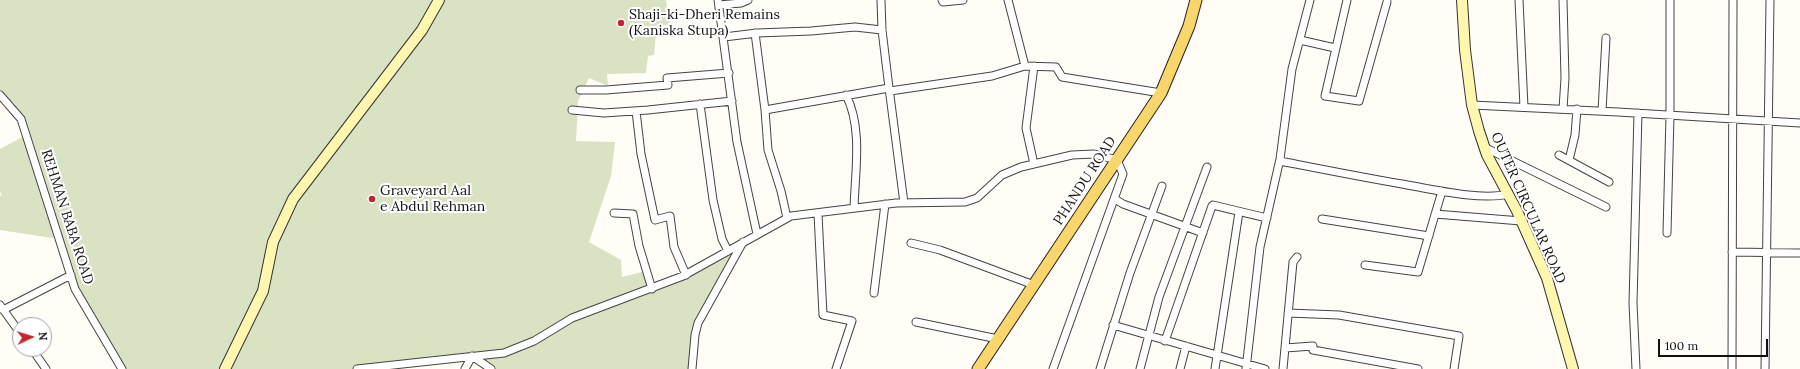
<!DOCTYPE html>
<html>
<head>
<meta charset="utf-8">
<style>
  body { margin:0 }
  #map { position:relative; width:1800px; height:369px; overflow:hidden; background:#fffdf5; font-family:Lora,serif }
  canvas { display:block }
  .north { position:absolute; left:12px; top:317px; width:40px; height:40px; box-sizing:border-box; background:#fff; border:1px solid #a0a0a0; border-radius:50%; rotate:86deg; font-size:11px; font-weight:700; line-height:16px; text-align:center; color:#111 }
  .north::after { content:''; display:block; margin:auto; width:14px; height:18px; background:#c4262e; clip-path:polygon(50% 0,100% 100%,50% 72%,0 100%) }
  .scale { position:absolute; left:1658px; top:339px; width:110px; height:18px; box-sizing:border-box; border:2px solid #111; border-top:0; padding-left:5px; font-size:12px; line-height:14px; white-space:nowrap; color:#111; -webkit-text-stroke:3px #fff; paint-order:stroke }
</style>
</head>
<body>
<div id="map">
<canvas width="1800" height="369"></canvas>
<div class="north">N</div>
<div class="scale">100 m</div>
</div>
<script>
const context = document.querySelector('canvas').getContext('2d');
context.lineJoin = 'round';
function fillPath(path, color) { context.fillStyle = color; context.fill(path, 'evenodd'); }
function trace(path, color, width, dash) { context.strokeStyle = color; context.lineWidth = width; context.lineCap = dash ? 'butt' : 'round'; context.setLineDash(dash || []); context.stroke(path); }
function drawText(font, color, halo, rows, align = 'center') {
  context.font = font + ' Lora,serif'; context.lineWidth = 4; context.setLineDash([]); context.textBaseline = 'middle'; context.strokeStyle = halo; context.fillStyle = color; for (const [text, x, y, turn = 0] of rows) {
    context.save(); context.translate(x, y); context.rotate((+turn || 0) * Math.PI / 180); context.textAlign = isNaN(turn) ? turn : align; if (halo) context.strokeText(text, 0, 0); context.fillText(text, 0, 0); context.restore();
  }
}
fillPath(new Path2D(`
  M0,0H666L670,26L657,24L654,55L648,56L646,73L607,74L608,86L589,78L578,101L576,141L615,142L611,176L589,242L621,260L622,277L646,271L649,289L744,242L698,323L692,369H491L472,356L357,369H119L75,289L59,239L0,230V196L2,195L0,192V149L26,135L21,119L0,95Z`), '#d9e3c4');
const minor = new Path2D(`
  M718,0L737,142L757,234
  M881,0L882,30L889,88
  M942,0L943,2L963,0
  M1008,0L1025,66
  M1347,0L1325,96L1359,101L1387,2
  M1519,0L1524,107
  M719,5L741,3L748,0
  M755,33L765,110L889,88L904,203
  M724,37L757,33L811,31L855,27L882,30
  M1300,40L1335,48
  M1034,66L1026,128L1034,164
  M580,90H606L668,85L667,78L729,73
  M890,91L992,76L1025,66L1056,67L1062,77L1161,93
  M0,95L21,119L75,289L122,369
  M846,95C863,128 855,172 854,208
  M700,104L713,200L722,239L728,251
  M1472,105L1618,112L1800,123
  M1563,109L1565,78L1563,0
  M572,110L604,113L648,110L732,101
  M765,110L768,150L781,191L787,218
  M636,111L641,154L655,220L670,216L674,247L686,275
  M1602,111L1606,38
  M1484,147L1606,207
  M1559,155L1609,182
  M1569,160L1575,135L1577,109
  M1280,161C1321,169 1361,177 1402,184C1431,189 1481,201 1508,194
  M1115,199L1123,204L1203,233
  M614,213L633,214L639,246L652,289
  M818,214L823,315L852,321L836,369
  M1435,214L1521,221
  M1322,219L1429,236
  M1667,233L1670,115V0
  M911,243L940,250L1034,285
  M1732,252L1800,253
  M1365,265L1418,272L1442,191
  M874,293L885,204
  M0,305L20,333
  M3,310L71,275
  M1288,313L1339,315L1459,336L1454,369
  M916,322L998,339
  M1113,325L1265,369
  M1165,341L1212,206L1213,205L1267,218
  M1285,348L1313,346V350L1418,369
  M32,349L46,369
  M357,369L504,353L534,341L572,318L683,276L791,216L896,203L965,202L977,198L1002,175L1021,167L1072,155L1094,154L1117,160L1123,174L1053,369
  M465,369L472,356L491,369
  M692,369L695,335L698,323L743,242
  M1100,369L1130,273L1162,186
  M1140,369L1159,297L1207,167
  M1180,369L1186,346
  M1215,369L1239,212
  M1246,369L1260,247L1280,159L1292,69L1310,0
  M1283,369L1293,262L1297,257
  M1636,369L1633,303L1638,113
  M1732,369L1733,0
  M1765,369L1770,0`);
const secondary = new Path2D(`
  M1462,0L1465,50L1472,105L1479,131L1487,155L1517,211L1547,278L1573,369
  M225,369L263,291L273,242L293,199L422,30L439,0`);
const primary = new Path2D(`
  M978,369L1161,93L1189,26L1196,0`);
trace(minor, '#444', 9);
trace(secondary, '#333', 12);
trace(primary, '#222', 13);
trace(minor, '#fff', 7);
trace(secondary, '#fff6b0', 10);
trace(primary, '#f9d66b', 11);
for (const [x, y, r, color] of [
  [621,23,4,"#c4262e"],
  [372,199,4,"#c4262e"]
]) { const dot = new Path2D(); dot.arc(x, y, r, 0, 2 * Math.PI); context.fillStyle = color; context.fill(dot); trace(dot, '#fff', 1.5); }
drawText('14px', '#111', '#fff', [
  ["Shaji-ki-Dheri Remains",629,15],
  ["(Kaniska Stupa)",629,31],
  ["Graveyard Aal",380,191],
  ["e Abdul Rehman",380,207]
], 'left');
drawText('14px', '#111', '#fff', [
  ["PHANDU ROAD",1085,181,-57],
  ["OUTER CIRCULAR ROAD",1528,208,66],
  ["REHMAN BABA ROAD",67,217,72]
]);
</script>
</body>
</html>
